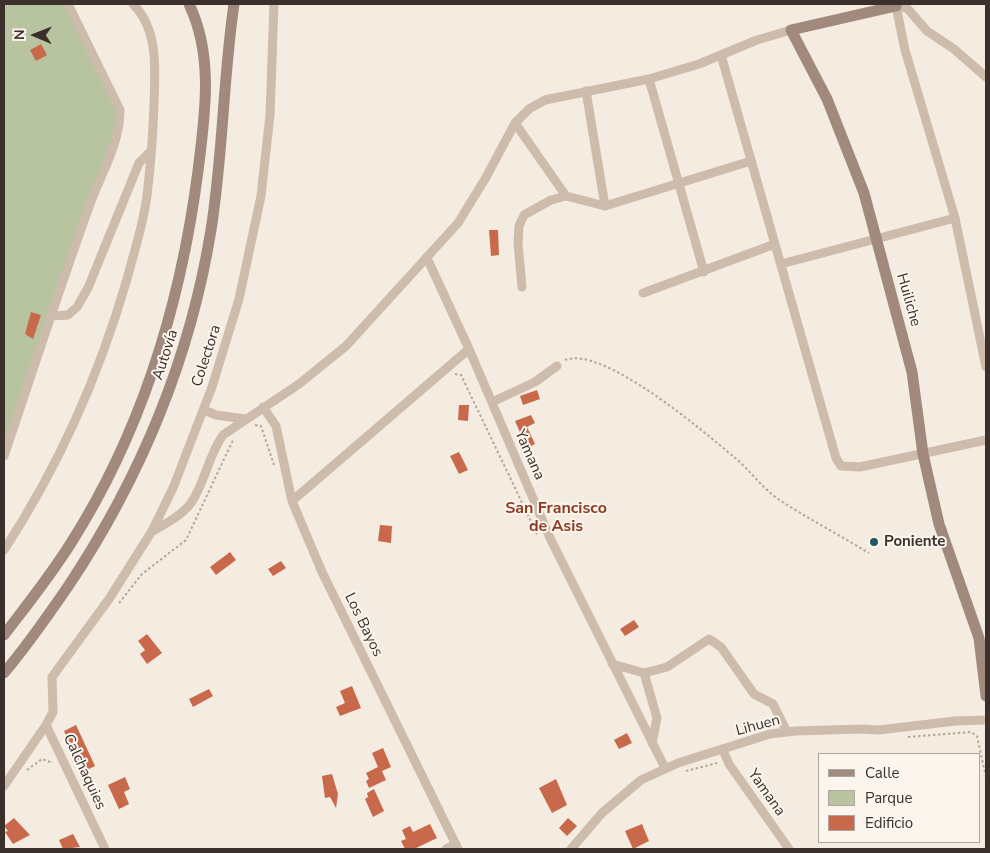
<!DOCTYPE html>
<html>
<head>
<meta charset="utf-8">
<style>
  body { margin:0 }
  #map { position:relative; width:990px; height:853px; overflow:hidden; background:#f4ebe1; font-family:"Nunito Sans",sans-serif }
  canvas { display:block }
  .frame { position:absolute; inset:0; border:5px solid #3b302b; pointer-events:none }
  .legend { position:absolute; left:818px; top:753px; width:162px; height:90px; box-sizing:border-box; background:#fbf5ee; border:1px solid #aea6a0; margin:0; padding:6px 9px; list-style:none; font-size:15px; color:#3b302b }
  .legend li { display:flex; align-items:center; gap:10px; height:25px }
  .legend b { width:25px; border:1px solid #aea6a0 }
  .north { position:absolute; left:10px; top:10px; width:50px; height:50px; -webkit-text-stroke:4px #fbf5ee; paint-order:stroke; rotate:271deg; font-size:14px; font-weight:700; line-height:20px; text-align:center; color:#3b302b }
  .north::after { content:''; display:block; margin:auto; width:18px; height:22px; background:#3b302b; clip-path:polygon(50% 0,100% 100%,50% 72%,0 100%) }
</style>
</head>
<body>
<div id="map">
<canvas width="990" height="853"></canvas>
<div class="frame"></div>
<ul class="legend">
<li><b style="height:6px;background:#a18a7d"></b>Calle</li>
<li><b style="height:14px;background:#b8c4a0"></b>Parque</li>
<li><b style="height:14px;background:#c8694b"></b>Edificio</li>
</ul>
<div class="north">N</div>
</div>
<script>
const context = document.querySelector('canvas').getContext('2d');
context.lineJoin = 'round';
function fillPath(path, color) { context.fillStyle = color; context.fill(path, 'evenodd'); }
function trace(path, color, width, dash) { context.strokeStyle = color; context.lineWidth = width; context.lineCap = dash ? 'butt' : 'round'; context.setLineDash(dash || []); context.stroke(path); }
function drawText(font, color, halo, rows, align = 'center') {
  context.font = font + ' "Nunito Sans",sans-serif'; context.lineWidth = 4; context.setLineDash([]); context.textBaseline = 'middle'; context.strokeStyle = halo; context.fillStyle = color; for (const [text, x, y, turn = 0] of rows) {
    context.save(); context.translate(x, y); context.rotate((+turn || 0) * Math.PI / 180); context.textAlign = isNaN(turn) ? turn : align; if (halo) context.strokeText(text, 0, 0); context.fillText(text, 0, 0); context.restore();
  }
}
fillPath(new Path2D(`
  M4,4H68L120,117L4,456Z`), '#b8c4a0');
fillPath(new Path2D(`
  M41,44L47,55L36,61L30,50Z
  M489,230H498L499,255L491,256Z
  M31,312L41,315L33,339L25,334Z
  M537,390L540,399L523,405L520,396Z
  M459,405H469L468,421L458,420Z
  M531,415L535,423L527,427L535,444L527,448L515,421Z
  M459,452L468,470L459,474L450,456Z
  M380,525L392,526L391,543L378,541Z
  M230,552L236,560L216,575L210,567Z
  M281,561L286,568L273,576L268,569Z
  M634,620L639,627L625,636L620,629Z
  M147,634L162,653L147,664L140,654L145,650L138,641Z
  M352,686L361,708L340,716L336,707L345,703L340,691Z
  M209,689L213,696L193,707L189,699Z
  M76,725L95,766L83,772L64,731Z
  M627,733L632,743L619,749L614,740Z
  M383,748L391,767L382,771L386,780L369,788L366,781L369,779L366,773L378,767L372,753Z
  M332,774L338,794L336,808L330,797L325,798L322,776Z
  M125,777L130,789L124,792L129,804L119,809L108,785Z
  M556,779L567,805L552,813L539,788Z
  M374,789L384,811L373,817L365,799L368,797L367,793Z
  M14,818L30,835L13,844L5,832L8,831L4,826Z
  M568,818L577,826L567,836L559,828Z
  M430,824L437,838L414,849H405L401,841L406,839L402,830L410,826L413,832Z
  M642,824L649,841L633,849L625,831Z
  M73,834L80,847L63,849L59,840Z`), '#c8694b');
trace(new Path2D(`
  M565,360C603,345 704,432 734,457C750,470 761,487 778,499C807,518 839,535 869,553
  M455,374L461,375L537,534
  M255,425L261,426L274,465
  M119,603L142,574L186,540L233,440
  M908,737L971,732L977,736L986,777
  M27,770L42,759L53,763
  M686,771L717,763`), '#b9a596', 2, [2.5, 2.5]);
trace(new Path2D(`
  M721,55L836,458L841,466L860,467L986,440
  M986,77L954,49L927,31L907,8L896,6L905,50L955,218L986,367
  M649,79L704,272
  M586,91L605,206
  M515,123L566,196
  M427,258L469,349L550,538L665,768
  M781,264L955,218
  M522,287L518,243L519,226L524,215L551,200L566,196L605,206L751,161
  M643,293L775,244
  M51,316L68,315L77,307L88,288L139,163L151,151
  M492,402L535,382L557,366
  M263,407L276,426L292,501L322,572L458,849
  M204,410L216,415L245,419
  M4,456C32,373 59,290 89,207C100,175 120,145 120,110L68,4
  M292,501L469,349
  M153,531C167,523 181,516 191,503C205,483 208,456 223,435L299,384L346,346L458,223L485,179L515,123L529,109L545,100L649,79L699,64L757,40L791,30
  M4,550C59,466 99,376 127,279C135,249 145,218 148,187C151,160 153,132 154,104C155,70 159,30 133,4
  M612,664L644,673L667,667L709,639L721,647L754,694L773,704L787,732
  M644,673L657,718L652,743
  M723,750L729,764L789,849
  M4,786L46,725
  M105,849L46,725L53,712L52,677L109,599L152,531L173,488L212,387L239,299L261,196L270,115L274,4
  M446,849L456,844
  M571,849L602,813L641,780L678,763L770,734L796,731L861,729L879,730L955,721L986,720`), '#cdbbac', 9);
trace(new Path2D(`
  M896,4V6L791,30L827,99L864,193L912,372L923,454L939,524L979,638L986,696
  M4,635C27,605 51,575 71,543C142,431 181,302 198,171C205,115 214,56 189,4
  M4,673C27,646 47,617 67,588C140,479 190,359 211,230C223,155 223,79 234,4`), '#a18a7d', 11);
for (const [x, y, r, color] of [
  [874,542,5,"#1f5a5e"]
]) { const dot = new Path2D(); dot.arc(x, y, r, 0, 2 * Math.PI); context.fillStyle = color; context.fill(dot); trace(dot, '#fbf5ee', 2); }
drawText('15px', '#3b302b', '#fbf5ee', [
  ["Huiliche",908,300,74],
  ["Autovía",166,355,-72],
  ["Colectora",207,356,-72],
  ["Yamana",529,455,66],
  ["Los Bayos",363,625,64],
  ["Lihuen",758,726,-15],
  ["Calchaquies",84,772,65],
  ["Yamana",766,793,55]
]);
drawText('bold 15px', '#3b302b', '#fbf5ee', [
  ["Poniente",884,542]
], 'left');
drawText('bold 16px', '#8c3b22', '#fbf5ee', [
  ["San Francisco",556,509],
  ["de Asis",556,527]
]);
</script>
</body>
</html>
